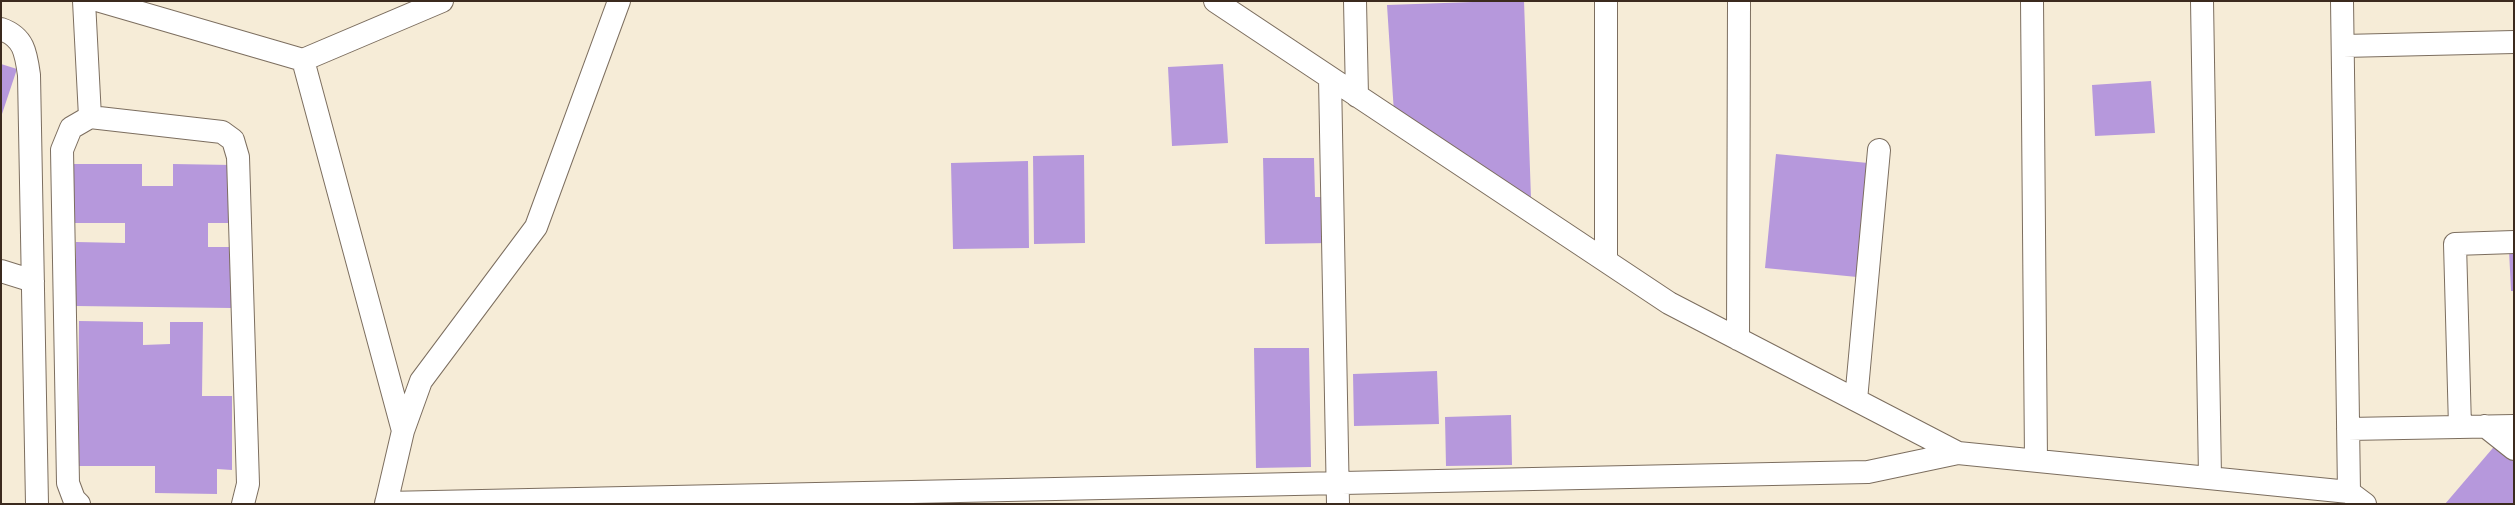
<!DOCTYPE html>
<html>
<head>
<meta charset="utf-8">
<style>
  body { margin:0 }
  #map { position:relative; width:2515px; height:505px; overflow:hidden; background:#f6ecd7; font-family:"Comic Neue",sans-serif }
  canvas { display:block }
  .frame { position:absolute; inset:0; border:2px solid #3b2a1e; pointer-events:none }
</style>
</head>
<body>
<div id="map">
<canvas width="2515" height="505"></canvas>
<div class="frame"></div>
</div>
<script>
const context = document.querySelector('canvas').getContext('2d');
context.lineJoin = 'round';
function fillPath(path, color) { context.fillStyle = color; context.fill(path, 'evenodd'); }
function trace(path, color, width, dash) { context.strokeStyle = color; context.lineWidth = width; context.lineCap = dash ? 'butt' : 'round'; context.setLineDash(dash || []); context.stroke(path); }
fillPath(new Path2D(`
  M1501,1H1524L1531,198L1394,113L1387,5Z
  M1,64L17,69L1,117Z
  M1223,64L1228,143L1172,146L1168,67Z
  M2151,81L2155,133L2095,136L2092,85Z
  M1776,154L1868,163L1857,277L1765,268Z
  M1084,155L1085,243L1034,244L1033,156Z
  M1263,158H1314L1315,197H1329L1330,243L1265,244Z
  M1028,161L1029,248L953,249L951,163Z
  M72,164H142V186H173V164L232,165V223H208V247H232L231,308L76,306V242L125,243V223H72Z
  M2509,250H2514V291H2511Z
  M79,321L143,322V345L170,344V322H203L202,396H232V470L217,469V494L155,493V466H78Z
  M1254,348H1309L1311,467L1256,468Z
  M1437,371L1439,424L1354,426L1353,374Z
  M1511,415L1512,465L1446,466L1445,417Z
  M2498,442L2514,456V504H2445Z`), '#b698dc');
const minor = new Path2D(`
  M84,1L90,117
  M100,1L303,60L442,1
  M1215,1L1669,303L1958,453L2349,492L2365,504
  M1355,1L1357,96
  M1606,1V261
  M2032,1L2036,460
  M2202,1L2210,477
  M2342,1L2349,492
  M1,29C24,37 26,53 29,75L37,504
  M2343,46L2514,42
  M303,60L403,431
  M1330,78L1338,504
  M1,271L33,281
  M1738,339L1739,1
  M1856,400L1879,150
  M2485,426L2514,449
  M2460,427L2455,244L2514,242
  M2348,429L2514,426
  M386,503L1868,472L1958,453
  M79,504L74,499L68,483L62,150L71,128L90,117L222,132L233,140L238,157L248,484L243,504
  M386,504L403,431L421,381L536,227L619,1`);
trace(minor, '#7c6e5f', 24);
trace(minor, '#fff', 22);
</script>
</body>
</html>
